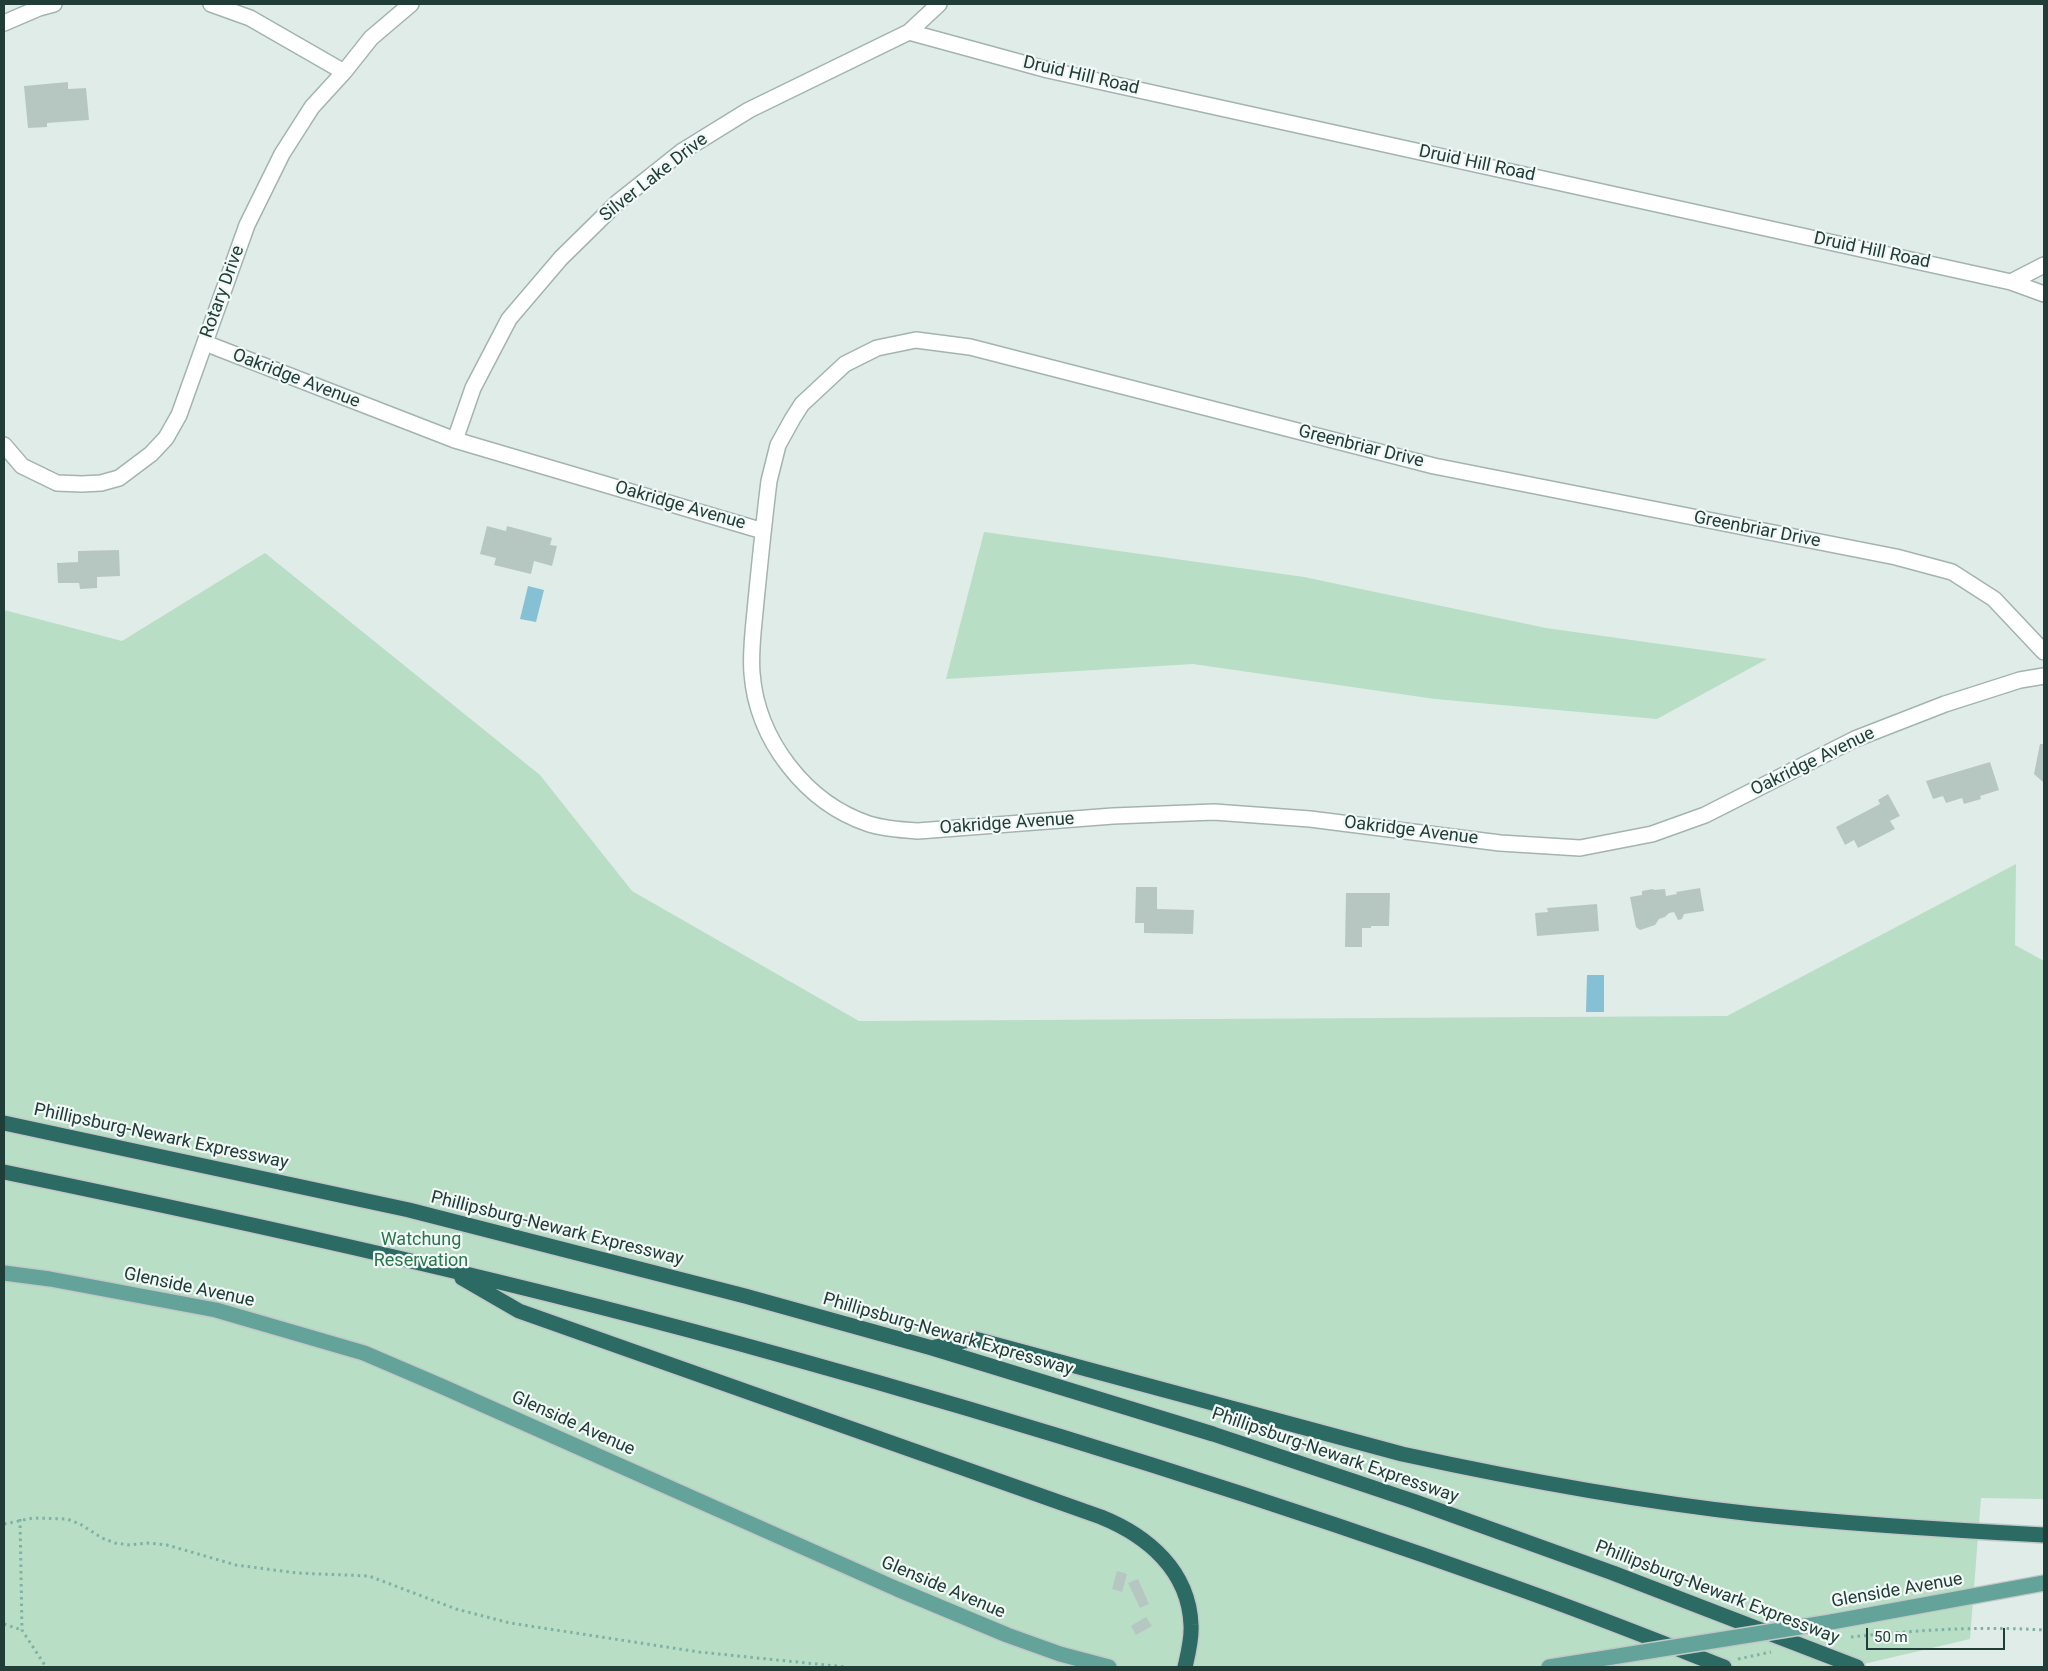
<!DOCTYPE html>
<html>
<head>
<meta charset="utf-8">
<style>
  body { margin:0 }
  #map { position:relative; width:2048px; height:1671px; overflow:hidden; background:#e0ece8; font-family:Roboto,sans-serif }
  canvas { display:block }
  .frame { position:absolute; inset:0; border:5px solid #203d38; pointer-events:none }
  .scale { position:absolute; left:1866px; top:1628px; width:139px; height:22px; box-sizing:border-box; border:2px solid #203d38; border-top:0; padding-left:6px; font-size:15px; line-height:18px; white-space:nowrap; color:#203d38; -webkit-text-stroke:4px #f1f8f5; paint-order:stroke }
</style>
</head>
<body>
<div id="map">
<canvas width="2048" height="1671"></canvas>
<div class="frame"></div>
<div class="scale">50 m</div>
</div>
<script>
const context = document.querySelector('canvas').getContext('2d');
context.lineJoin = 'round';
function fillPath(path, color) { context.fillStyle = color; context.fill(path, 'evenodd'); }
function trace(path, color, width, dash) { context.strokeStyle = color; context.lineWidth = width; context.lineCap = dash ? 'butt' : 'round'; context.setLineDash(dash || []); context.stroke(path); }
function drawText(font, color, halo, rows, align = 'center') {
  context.font = font + ' Roboto,sans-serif'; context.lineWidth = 4.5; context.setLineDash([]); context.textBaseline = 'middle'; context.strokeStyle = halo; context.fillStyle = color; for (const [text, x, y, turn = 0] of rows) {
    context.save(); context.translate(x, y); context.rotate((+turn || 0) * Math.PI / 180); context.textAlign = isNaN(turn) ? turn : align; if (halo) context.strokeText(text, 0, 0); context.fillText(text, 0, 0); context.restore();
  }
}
fillPath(new Path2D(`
  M984,532L1304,577L1546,628L1767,659L1657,719L1435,699L1193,664L946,679Z
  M265,553L540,775L632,891L859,1021L1727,1016L2016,864L2015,945L2044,961V1499L1981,1498L1970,1639L1851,1667H4V610L122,641Z`), '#b8dec6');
fillPath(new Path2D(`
  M528,586L544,590L536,622L520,619Z
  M1587,975H1604V1012H1586Z`), '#86c0d4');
fillPath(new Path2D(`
  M68,82V89L86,88L89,120L47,123V127L28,128L24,86Z
  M487,526L506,531L507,526L552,538L550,545L557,546L552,566L534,561L531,574L494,565L496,558L480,554Z
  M119,550L120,576L97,577V588L80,589L79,583H58L57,563L78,562V551Z
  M2040,744H2044V783L2034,774Z
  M1990,762L1999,790L1980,796L1981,799L1964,804L1962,798L1946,803L1943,796L1933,799L1926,781Z
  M1888,794L1900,816L1890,821L1895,829L1858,848L1854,840L1845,845L1836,827L1880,804L1878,800Z
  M1136,887H1157V909L1194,910L1193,934L1144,933V923H1135Z
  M1700,888L1704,911L1684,914L1682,919L1678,920L1674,912L1669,913L1665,917L1659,919L1655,925L1640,930L1636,927L1630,897L1642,895V891L1653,889L1654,890L1665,889L1666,896L1677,894L1676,892Z
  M1346,893H1390L1389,926H1371V928H1362V947H1345Z
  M1597,904L1599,931L1537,936L1535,913L1548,912L1547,908Z
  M1117,1571L1127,1574L1122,1592L1112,1589Z
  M1138,1579L1149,1604L1140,1608L1128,1583Z
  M1146,1617L1152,1626L1136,1635L1131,1626Z`), '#b6c7c1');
const minor = new Path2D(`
  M211,4L250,18L344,72
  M4,23L39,8L54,4
  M909,32L1048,70L2011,282L2044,294
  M2011,282L2044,265
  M205,343L455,440L763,531
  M455,440L473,388L509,319L561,258L618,202L681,152L749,110L909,32L939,4
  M4,445L22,466L57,483L82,484L101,483L119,478L151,454L166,438L179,415L247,225L282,154L312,107L344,72L371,38L411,4
  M2044,652L1994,599L1952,572L1896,557L1434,466L970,347L916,340L877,348L845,364L802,404L793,418L778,445L769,481C764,521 760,561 756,601C754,625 750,650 752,673C757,740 806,803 869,824C885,829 902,830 918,831L1113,816L1214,812L1310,819L1500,843L1580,848L1652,834L1705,815L1855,739L1945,704L2020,680L2044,676`);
const major = new Path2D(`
  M4,1273L50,1279L216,1310L364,1353L441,1386L897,1589L1007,1635L1060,1654L1109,1667
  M1831,1622L2044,1583
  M1549,1667L1612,1657`);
const highway = new Path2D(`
  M4,1123L409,1210L745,1296L932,1348L1213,1434L1413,1501L1613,1573L1857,1667
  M4,1172C265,1226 526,1284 784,1356C1030,1424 1274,1501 1514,1587C1585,1612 1655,1640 1724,1667
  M462,1278L519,1311L1101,1517C1148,1536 1189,1571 1191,1625C1192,1639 1188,1654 1185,1667
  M935,1347L975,1339L1402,1454C1517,1479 1635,1501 1753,1514C1850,1524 1947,1530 2044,1535`);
trace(minor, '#a3b4b0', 18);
trace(major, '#c1c9c7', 18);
trace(highway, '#c1c9c7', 18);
trace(new Path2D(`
  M20,1519L22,1630L46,1667
  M4,1524L33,1518L67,1519L80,1524L102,1538L115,1543L130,1545L147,1543L167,1545L236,1565L297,1573L369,1576L456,1609L510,1623L699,1652L846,1667
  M4,1624L22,1630
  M1851,1637C1916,1630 1979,1626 2044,1630
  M1738,1659L1771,1652`), '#7fb1a6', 3, [2.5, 4]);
trace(minor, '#fff', 15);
trace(major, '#63a399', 15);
trace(highway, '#2b6b64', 15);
const majorBridge = new Path2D(`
  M1612,1657L1831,1622`);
trace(majorBridge, '#c1c9c7', 18, []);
trace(majorBridge, '#63a399', 15);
drawText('18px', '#203d38', '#f1f8f5', [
  ["Druid Hill Road",1081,76,13],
  ["Druid Hill Road",1477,164,12],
  ["Silver Lake Drive",654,178,-38],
  ["Druid Hill Road",1872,251,12],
  ["Rotary Drive",223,292,-70],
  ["Oakridge Avenue",296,379,21],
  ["Greenbriar Drive",1361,447,14],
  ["Oakridge Avenue",680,506,16],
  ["Greenbriar Drive",1757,530,11],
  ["Oakridge Avenue",1813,762,-26],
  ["Oakridge Avenue",1007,824,-4],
  ["Oakridge Avenue",1411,831,7],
  ["Phillipsburg-Newark Expressway",161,1137,12],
  ["Phillipsburg-Newark Expressway",557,1229,14],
  ["Glenside Avenue",189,1288,12],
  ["Phillipsburg-Newark Expressway",948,1335,16],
  ["Glenside Avenue",573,1424,24],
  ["Phillipsburg-Newark Expressway",1335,1456,19],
  ["Glenside Avenue",943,1588,23],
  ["Glenside Avenue",1897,1591,-10],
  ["Phillipsburg-Newark Expressway",1717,1593,21]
]);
drawText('18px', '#29764e', '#f1f8f5', [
  ["Watchung",421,1240],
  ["Reservation",421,1261]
]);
</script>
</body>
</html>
